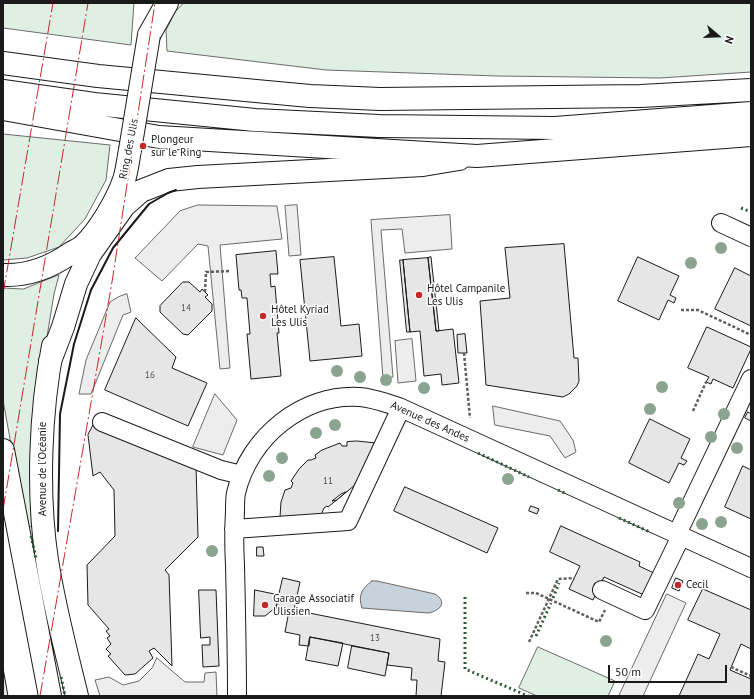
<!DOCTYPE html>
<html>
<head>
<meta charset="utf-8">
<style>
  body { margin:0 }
  #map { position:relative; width:754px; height:699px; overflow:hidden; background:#fff; font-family:"PT Sans",sans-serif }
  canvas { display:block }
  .frame { position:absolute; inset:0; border:4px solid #1a1a1a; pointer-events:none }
  .north { position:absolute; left:698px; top:16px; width:40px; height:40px; -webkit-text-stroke:3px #fff; paint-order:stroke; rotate:109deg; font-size:11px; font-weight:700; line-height:16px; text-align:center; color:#1a1a1a }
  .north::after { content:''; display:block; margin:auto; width:14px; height:18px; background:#1a1a1a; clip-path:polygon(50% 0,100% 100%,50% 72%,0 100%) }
  .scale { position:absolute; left:608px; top:665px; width:119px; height:18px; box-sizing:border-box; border:2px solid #1a1a1a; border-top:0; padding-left:5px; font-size:12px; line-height:14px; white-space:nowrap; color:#1a1a1a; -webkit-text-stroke:3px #fff; paint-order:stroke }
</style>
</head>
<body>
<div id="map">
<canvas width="754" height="699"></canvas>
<div class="frame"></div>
<div class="north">N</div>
<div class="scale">50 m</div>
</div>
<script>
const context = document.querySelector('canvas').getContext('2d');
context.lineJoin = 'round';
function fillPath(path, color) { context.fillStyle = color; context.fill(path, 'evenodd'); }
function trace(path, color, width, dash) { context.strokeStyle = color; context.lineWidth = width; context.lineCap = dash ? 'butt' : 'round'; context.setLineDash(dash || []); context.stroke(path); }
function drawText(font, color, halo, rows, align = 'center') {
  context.font = font + ' "PT Sans",sans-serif'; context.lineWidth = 3; context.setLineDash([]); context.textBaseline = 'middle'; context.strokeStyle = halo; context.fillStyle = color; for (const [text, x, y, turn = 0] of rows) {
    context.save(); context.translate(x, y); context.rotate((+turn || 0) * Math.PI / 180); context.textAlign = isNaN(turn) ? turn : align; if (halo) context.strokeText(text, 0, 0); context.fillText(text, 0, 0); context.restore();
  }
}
const green = new Path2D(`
  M3,3H134L131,45L3,28Z
  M184,3H751V72L660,78L497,76L326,70L167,51L166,30L175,12Z
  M3,134L110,145L106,180L85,219L59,247L27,258L3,260Z
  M59,275L54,294L35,410L33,526L26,528L3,400V288L23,289Z
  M538,647L615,681L608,696H537L519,688Z`);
fillPath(green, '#e0efe3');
trace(green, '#6a6a6a', 1);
const parking = new Path2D(`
  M198,205L277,206L282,239L220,245L230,368L220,369L208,246L198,244L162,281L135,258L180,211Z
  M297,205L301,255L289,256L285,206Z
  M450,215L452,249L405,253L402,229L381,230L393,377L383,378L371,220Z
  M127,294L131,312L123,315L91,394H79L86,360L110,302L118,297Z
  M412,339L416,381L398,383L395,341Z
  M215,394L237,420L223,455L193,447Z
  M493,406L560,421L573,440L576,452L565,458L550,436L495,425Z
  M667,594L686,603L643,696H619Z
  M157,658L185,682H204L205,673L216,672L217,696H100L95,680L109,677L123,685L139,681L152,668Z`);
fillPath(parking, '#ededed');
trace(parking, '#6a6a6a', 1);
const water = new Path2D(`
  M372,581H377L435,594C448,602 440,611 428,613L362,608C358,596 361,589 372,581Z`);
fillPath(water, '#c6d2dc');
trace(water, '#6a6a6a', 1);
const building = new Path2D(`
  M564,244L574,358H578L579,381L577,386L569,394L563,397L486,385L480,301L510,298L505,248Z
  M276,251L278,274H270L271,287L275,286L279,333H277L281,376L251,379L247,334H250L247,298H242L241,290H239L236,255Z
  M334,257L341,326L359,324L362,356L310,361L300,260Z
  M431,257L439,331H436L428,258Z
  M638,257L679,276L670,295L676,298L674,303L668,300L659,320L618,301Z
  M428,258L436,331L453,329L459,383L442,385L441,374L424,376L420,331L410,332L403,260Z
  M400,260H403L410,332H407Z
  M735,268L751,276V326L715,309Z
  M183,282H189L200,292L202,289L208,295L205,297L212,304V311L188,335L183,334L160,312V306Z
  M136,318L176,357L172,368L207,383L188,426L105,390Z
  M707,327L751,347V349L733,388L713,379L711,384L706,382L709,377L688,368Z
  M465,334L467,353H458L457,335Z
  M748,412L751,414V421L745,418Z
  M650,419L690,439L681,458L687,461L684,465L679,463L669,483L629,463Z
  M94,424L196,466L198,537L165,570L169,575L172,666L154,648L149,651L153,658L135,674L125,675L108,656L111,654L106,649L111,644L107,638L110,636L106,631L109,629L88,605L87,565L115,536L114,490L100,472L93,476L88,435Z
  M357,441L376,443L365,482L355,483V485L328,507L327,506L324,508L321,515L280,517L281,502L285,490L291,488L293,483L291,481L299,469L308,460H311L316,458L315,455L322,450L340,443L342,446H347V442Z
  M743,466L751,470V519L725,507Z
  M405,487L498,528L487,553L394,511Z
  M346,492L337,500L332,501L341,494Z
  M531,506L539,509L537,514L529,511Z
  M561,526L640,562L639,566L654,573L644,595L604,577L593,600L569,589L580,566L550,552Z
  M257,547H263L264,556H257Z
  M283,578L300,582L294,610L440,639L438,661L445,662L441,696H416L417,680H411L412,668L387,665L389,653L310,637L309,646L299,645L300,635L285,632L289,611L276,608Z
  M676,578L683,581L679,591L672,588Z
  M703,589L751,610V649L741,644L730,670L751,679V696H679L698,654L709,659L720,634L688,620Z
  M199,590H216L219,666L203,667L202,645H210V637L201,638Z
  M255,590L279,595L276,608H275L265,616H254Z
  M310,637L343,643L338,666L306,660Z
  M352,646L389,653L385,676L348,668Z
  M3,668L8,696H3Z`);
fillPath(building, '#e6e6e6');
trace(building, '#1a1a1a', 1);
const minor = new Path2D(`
  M721,223L751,237
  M102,422L221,470L242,475
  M234,529L348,521L401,408
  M677,534L751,379
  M602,590L645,610L681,536
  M237,696C237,652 236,609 235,565C234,547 234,529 235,511C235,505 235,498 236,493C249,437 303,393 360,397C373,398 386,403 399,407L751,568`);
const major = new Path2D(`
  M149,35L167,3
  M3,275C28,276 51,267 71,253C75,251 81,248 84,245C99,231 117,200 124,180C127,171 128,160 130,150
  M53,346C40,411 37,494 47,560C54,606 66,651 77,696
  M50,361L63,327L76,284L90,254L124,206L141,191L169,180L198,177L423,165L459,159
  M3,450L50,696`);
const highway = new Path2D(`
  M3,63L98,76L256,91L310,96L380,99L641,96L751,90
  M3,91L94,104L255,120L379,126L555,128L751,113
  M3,109L159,137L477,156L751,135`);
trace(minor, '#1a1a1a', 20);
trace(major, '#1a1a1a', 24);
trace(highway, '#1a1a1a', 24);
trace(new Path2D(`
  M205,292L206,272L230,271
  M681,310H698L751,335
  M464,353L470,418
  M693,411L706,382
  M526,593H536L599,622L605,610
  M529,642L558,579L575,578
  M731,667L751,676`), '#5f5f5f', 2.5, [3, 2]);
trace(minor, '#fff', 18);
trace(major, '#fff', 22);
trace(highway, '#fff', 22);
const majorBridge = new Path2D(`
  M130,150L149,35`);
trace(majorBridge, '#1a1a1a', 24, []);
trace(majorBridge, '#fff', 22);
trace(new Path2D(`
  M741,208L751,212
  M478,453L529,477
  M558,490L567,494
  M619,518L650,532
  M31,536L36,558
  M465,597V669L528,696
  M553,598L559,583
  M536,636L551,603
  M61,677L65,696`), '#2b5a34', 3, [2, 3]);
trace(new Path2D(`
  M58,531L60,414L74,344L91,290L113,248L149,204L168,193L176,190`), '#1a1a1a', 2);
trace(new Path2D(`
  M3,294L53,3
  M3,510L88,3
  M40,696L112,282L155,3`), '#c62828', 1, [14, 3, 2, 3]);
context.fillStyle = '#8aa48f';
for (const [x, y] of [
  [721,248],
  [691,263],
  [337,371],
  [360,377],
  [386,380],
  [662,387],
  [424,388],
  [650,409],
  [724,414],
  [335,425],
  [316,433],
  [711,437],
  [737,448],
  [282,458],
  [269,476],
  [508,479],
  [679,503],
  [721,522],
  [702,524],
  [212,551],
  [606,641]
]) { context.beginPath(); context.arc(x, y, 6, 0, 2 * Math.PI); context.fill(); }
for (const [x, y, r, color] of [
  [143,146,4,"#c62828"],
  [419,295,4,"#c62828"],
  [263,316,4,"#c62828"],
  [678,585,4,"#c62828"],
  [265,605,4,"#c62828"]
]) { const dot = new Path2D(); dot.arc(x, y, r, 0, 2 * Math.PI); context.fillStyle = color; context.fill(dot); trace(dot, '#fff', 1.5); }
drawText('9px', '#4d4d4d', null, [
  ["14",186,308],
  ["16",150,375],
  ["11",328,481],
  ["13",375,638]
]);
drawText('11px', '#1a1a1a', '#fff', [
  ["Plongeur",151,140],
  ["sur le Ring",151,153],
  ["Hôtel Campanile",427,289],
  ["Les Ulis",427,302],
  ["Hôtel Kyriad",271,310],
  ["Les Ulis",271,323],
  ["Cecil",686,585],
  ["Garage Associatif",273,599],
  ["Ulissien",273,612]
], 'left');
drawText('11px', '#1a1a1a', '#fff', [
  ["Ring des Ulis",129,149,-79],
  ["Avenue des Andes",430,422,24],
  ["Avenue de l'Océanie",43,469,-90]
]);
</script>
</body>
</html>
